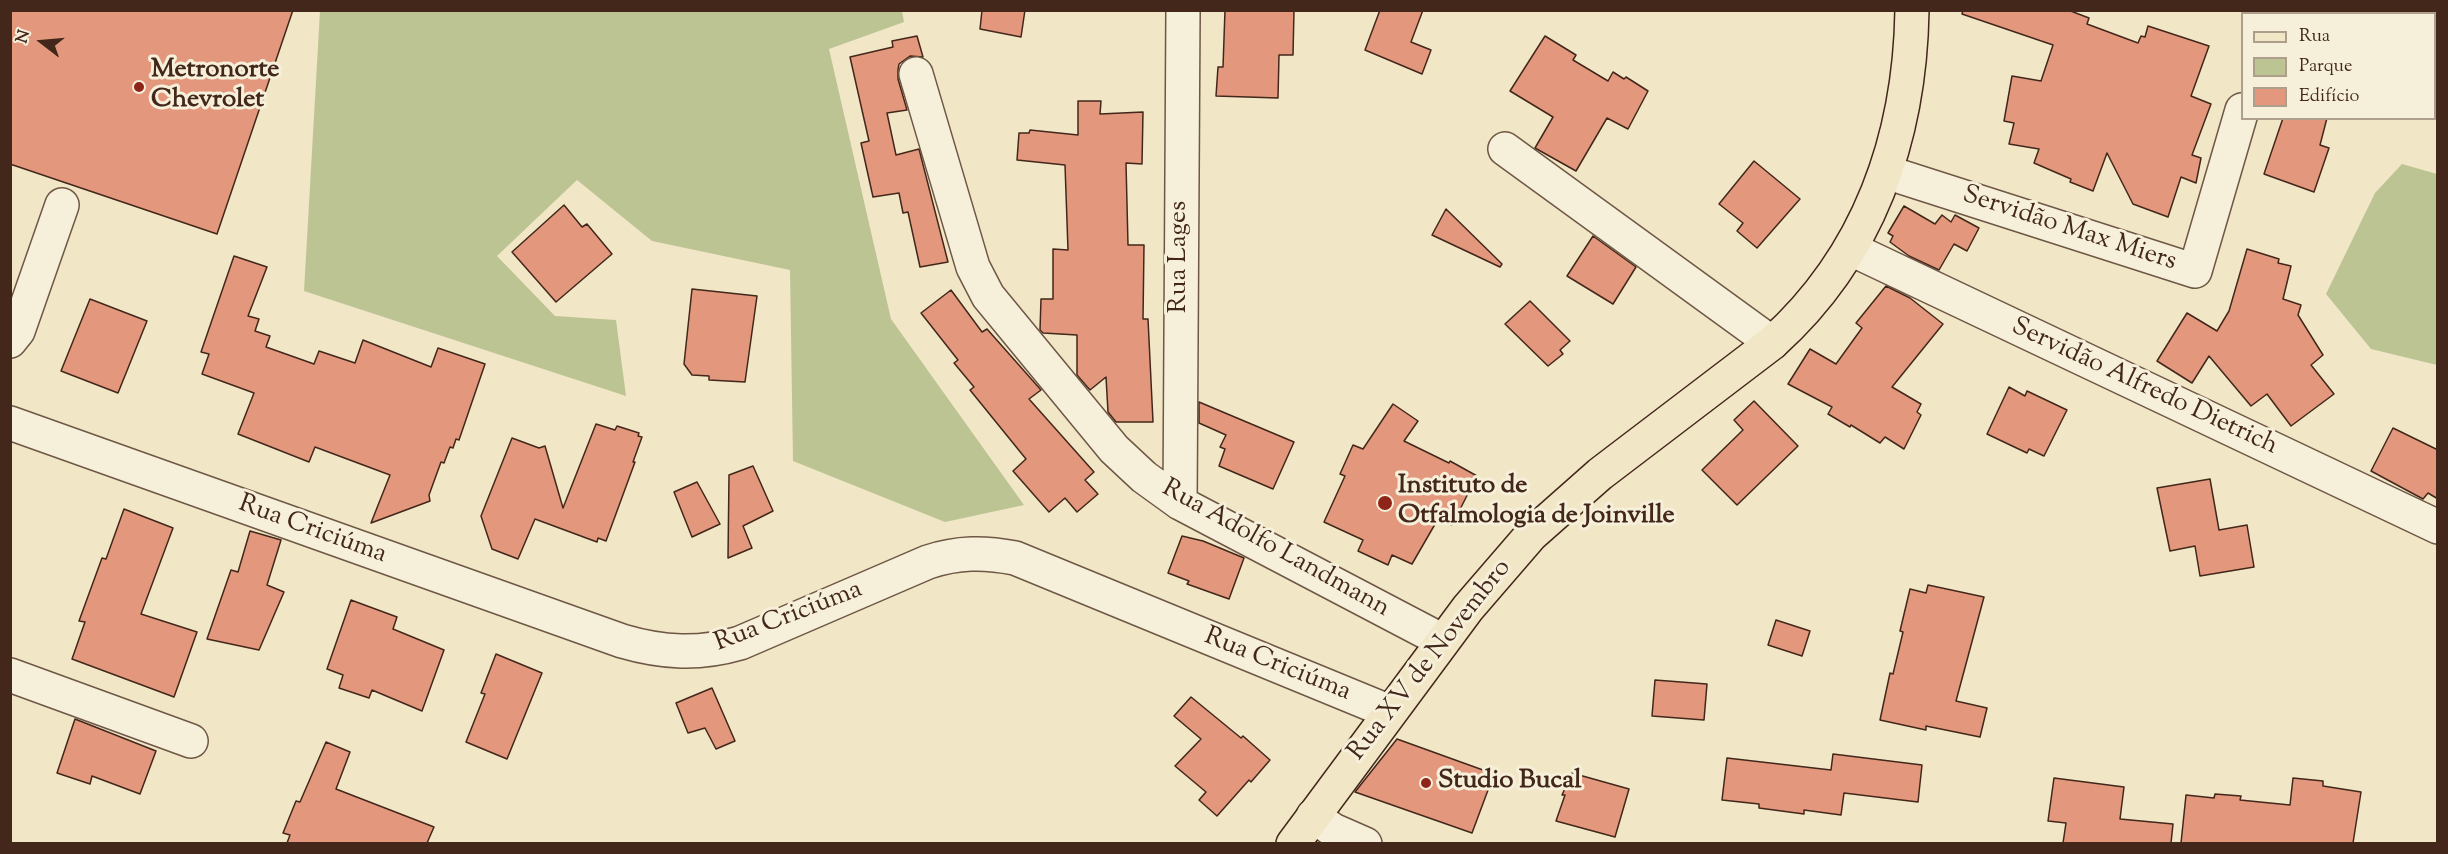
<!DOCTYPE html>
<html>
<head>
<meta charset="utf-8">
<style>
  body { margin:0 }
  #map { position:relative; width:2448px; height:854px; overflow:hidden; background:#f1e6c6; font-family:"Sorts Mill Goudy",serif }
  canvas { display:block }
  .frame { position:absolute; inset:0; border:12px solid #42271a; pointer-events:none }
  .legend { position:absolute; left:2241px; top:12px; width:195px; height:108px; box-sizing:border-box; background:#f6efda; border:2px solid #ae9f8d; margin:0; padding:8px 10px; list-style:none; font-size:18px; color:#42271a }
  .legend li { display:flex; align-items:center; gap:12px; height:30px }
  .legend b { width:30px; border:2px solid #ae9f8d }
  .north { position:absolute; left:12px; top:12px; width:60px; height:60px; -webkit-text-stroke:4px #f6efda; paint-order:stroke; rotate:286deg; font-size:16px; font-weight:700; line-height:24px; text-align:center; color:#42271a }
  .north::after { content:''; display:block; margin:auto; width:21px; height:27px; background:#42271a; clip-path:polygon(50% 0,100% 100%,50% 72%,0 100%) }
</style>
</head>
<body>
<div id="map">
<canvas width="2448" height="854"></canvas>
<div class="frame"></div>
<ul class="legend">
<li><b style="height:8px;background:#f1e6c6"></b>Rua</li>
<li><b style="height:16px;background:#bdc493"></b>Parque</li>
<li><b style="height:16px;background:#e3987e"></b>Edifício</li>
</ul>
<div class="north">N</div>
</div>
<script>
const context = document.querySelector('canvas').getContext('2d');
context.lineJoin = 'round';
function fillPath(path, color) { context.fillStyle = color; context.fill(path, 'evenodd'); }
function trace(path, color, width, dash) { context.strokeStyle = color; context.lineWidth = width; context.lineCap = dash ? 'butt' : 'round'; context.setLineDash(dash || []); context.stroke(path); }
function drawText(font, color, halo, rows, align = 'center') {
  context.font = font + ' "Sorts Mill Goudy",serif'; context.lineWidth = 6; context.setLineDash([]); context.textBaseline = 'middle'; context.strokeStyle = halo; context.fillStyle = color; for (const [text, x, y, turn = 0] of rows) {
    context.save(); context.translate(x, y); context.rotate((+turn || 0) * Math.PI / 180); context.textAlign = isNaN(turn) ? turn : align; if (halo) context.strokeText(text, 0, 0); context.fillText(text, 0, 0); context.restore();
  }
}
fillPath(new Path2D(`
  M320,11H902L904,22L829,49L891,319L1024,505L945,522L793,461L790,270L652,241L577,180L497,256L555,316L616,320L626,396L304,291Z
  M2402,164L2437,174V365L2371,349L2326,294L2375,193Z`), '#bdc493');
const building = new Path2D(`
  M10,10H293L217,234L10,164Z
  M982,10H1025L1021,37L980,29Z
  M1225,10H1294L1293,55H1279L1278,98L1216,96L1218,67H1223Z
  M1380,10H1423L1411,42L1431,50L1422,74L1365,50Z
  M1963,10H2068L2089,18L2087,24L2138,43L2141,36L2145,37L2148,26L2209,46L2191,96L2211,104L2192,155L2201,158L2196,183L2181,177L2168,217L2133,204L2107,153L2093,191L2070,182L2071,179L2034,163L2039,149L2009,144L2014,123L2004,121L2012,76L2041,81L2053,45L1962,14Z
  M917,36L923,57L910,56L899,64L898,70V79L907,110L887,113L896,155L919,149L948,262L920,267L908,212L903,213L899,193L873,197L861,143L869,141L850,57L893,47L892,41Z
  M1545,36L1576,55L1573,60L1608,81L1613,72L1624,79L1626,77L1648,91L1628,129L1607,118L1576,171L1535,148L1553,117L1510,91Z
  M1078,101H1101L1100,114L1143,112L1142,164L1126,163L1128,245H1144L1143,319H1148L1153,422H1116L1108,412L1106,377L1090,390L1077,375V335L1043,333L1040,330L1041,299H1053V249L1068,250L1065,165L1017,160L1019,133H1029L1030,130L1078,135Z
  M2283,118H2327L2320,145L2329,148L2314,192L2264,174Z
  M1754,161L1800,199L1757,248L1737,231L1743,223L1719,204Z
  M564,205L582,227L587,224L612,254L556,302L512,252Z
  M1904,206L1935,224L1942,215L1951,222L1955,215L1979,228L1967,251L1954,244L1939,270L1909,256L1890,242L1893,236L1888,233Z
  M1446,209L1502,264L1500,267L1432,235Z
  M1593,236L1636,267L1613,304L1567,276Z
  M2247,249L2279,259L2278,263L2291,266L2283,299L2301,305L2298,315L2323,355L2311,365L2334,394L2291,426L2267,394L2251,406L2209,356L2192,383L2157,361L2187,313L2217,331L2229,311Z
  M234,256L267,267L248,316L259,319L255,331L270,336L266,347L314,364L319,351L355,363L363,340L431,367L438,348L485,364L459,440L456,439L453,448L450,447L444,463L441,462L429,495L430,501L371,523L390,475L315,447L309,462L238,434L254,393L202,374L209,354L201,352Z
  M1886,286L1910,298L1943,324L1892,387L1921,404L1917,412L1921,415L1904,449L1885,437L1880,443L1851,425L1850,427L1828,414L1832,407L1788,384L1810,349L1836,364L1862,328L1856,323Z
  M692,289L757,296L745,382L709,380V376L692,375L684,364Z
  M951,290L982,332L987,329L1041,390L1029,399L1094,472L1085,480L1098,494L1077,512L1065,498L1049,512L1013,471L1026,459L970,390L974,387L954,363L958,360L921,313Z
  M90,299L147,321L118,393L61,371Z
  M1530,301L1570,341L1560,350L1563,354L1548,366L1505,324Z
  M2009,387L2025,396L2027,391L2067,410L2044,456L2029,449L2027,453L1987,434Z
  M1754,401L1798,446L1737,505L1702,470L1743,430L1734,420Z
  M1199,402L1294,442L1273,489L1219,466L1225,449L1220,447L1226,435L1199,423Z
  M1393,404L1418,421L1404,441L1449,463L1450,461L1477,476L1452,525L1438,519L1412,564L1392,555L1388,565L1358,551L1363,540L1324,522L1345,476L1340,474L1353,445L1363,449Z
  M596,424L615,430L617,426L639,433L638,436L642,437L633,462H635L606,541L598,538L597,542L535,519L518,559L492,549L481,516L512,438L539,448L545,446L563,508Z
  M2393,428L2438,450V499L2428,493L2423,499L2371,471Z
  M753,466L773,511L743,526L752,548L728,558L729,475Z
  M2210,479L2219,530L2247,525L2254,567L2200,576L2195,546L2170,551L2157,488Z
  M697,482L720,524L692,537L674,492Z
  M124,509L173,528L141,614L197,632L174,697L72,659L85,622L79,621L102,558L106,559Z
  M250,531L281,540L267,585L284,592L259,650L207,639L231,570L238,572Z
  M1182,536L1203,541L1244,558L1229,599L1187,584L1189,581L1168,573Z
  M1928,585L1984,597L1956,701L1987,708L1980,737L1926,726V730L1880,720L1890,673L1893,674L1903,632L1900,631L1910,589L1926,593Z
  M351,600L397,617L393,629L444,650L422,711L372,690L369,698L339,688L343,675L327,669Z
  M1776,620L1810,631L1802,656L1768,645Z
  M496,654L542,673L507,759L466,742L485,694L481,693Z
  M1655,680L1707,684L1704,720L1652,716Z
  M712,688L735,741L716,749L705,728L688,733L676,703Z
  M1191,697L1241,738L1243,736L1270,760L1251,782L1249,780L1217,816L1199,800L1206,792L1175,766L1201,739L1174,716Z
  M75,719L156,751L140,794L92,776L90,784L57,773Z
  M1397,739L1494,774L1472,833L1355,792Z
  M326,742L350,752L336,789L434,827L427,843H287L290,835L283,833L296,801L300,802Z
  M1833,754L1922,765L1918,802L1844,793L1841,815L1804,810V814L1759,808V804L1722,800L1727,758L1831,770Z
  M1572,773L1629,789L1615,837L1556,821L1565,795H1562Z
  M2054,778L2124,787L2120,819L2173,824L2171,843H2063L2066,823L2048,821Z
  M2293,778L2323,781V786L2361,792L2353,843H2181L2186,795L2214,798L2215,794L2241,796L2240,800L2290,805Z`);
fillPath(building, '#e3987e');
trace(building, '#42271a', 1.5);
const minor = new Path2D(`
  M916,74L973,267L988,296L1114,449L1144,477L1180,503L1443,641
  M1505,149L1772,343
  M1886,172L2195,271L2242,110
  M1851,249L2438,527
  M10,341L18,331L62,205
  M10,423L622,641C663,653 699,655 740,643L928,562C958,552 984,552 1015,558L1390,712
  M1180,503L1183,10
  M10,675L191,741
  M1313,816L1333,830L1365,844`);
const major = new Path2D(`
  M1293,844L1468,608L1531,535L1600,474L1772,343C1869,256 1910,138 1912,10`);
trace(minor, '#6e5745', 36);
trace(major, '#42271a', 36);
trace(minor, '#f6efda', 33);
trace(major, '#f1e6c6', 33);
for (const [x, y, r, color] of [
  [139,87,6,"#8f2418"],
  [1385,503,8,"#8f2418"],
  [1426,783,6,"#8f2418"]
]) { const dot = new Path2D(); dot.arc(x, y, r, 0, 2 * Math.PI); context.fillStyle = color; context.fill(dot); trace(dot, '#f6efda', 2); }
drawText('bold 26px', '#42271a', '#f6efda', [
  ["Metronorte",151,72],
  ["Chevrolet",151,102],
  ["Instituto de",1398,488],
  ["Otfalmologia de Joinville",1398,518],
  ["Studio Bucal",1438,783]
], 'left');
drawText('26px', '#42271a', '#f6efda', [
  ["Servidão Max Miers",2069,230,18],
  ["Rua Lages",1181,257,-90],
  ["Servidão Alfredo Dietrich",2144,388,25],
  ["Rua Criciúma",312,531,20],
  ["Rua Adolfo Landmann",1275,550,29],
  ["Rua Criciúma",789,618,-21],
  ["Rua XV de Novembro",1431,661,-52],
  ["Rua Criciúma",1277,666,22]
]);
</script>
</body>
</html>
